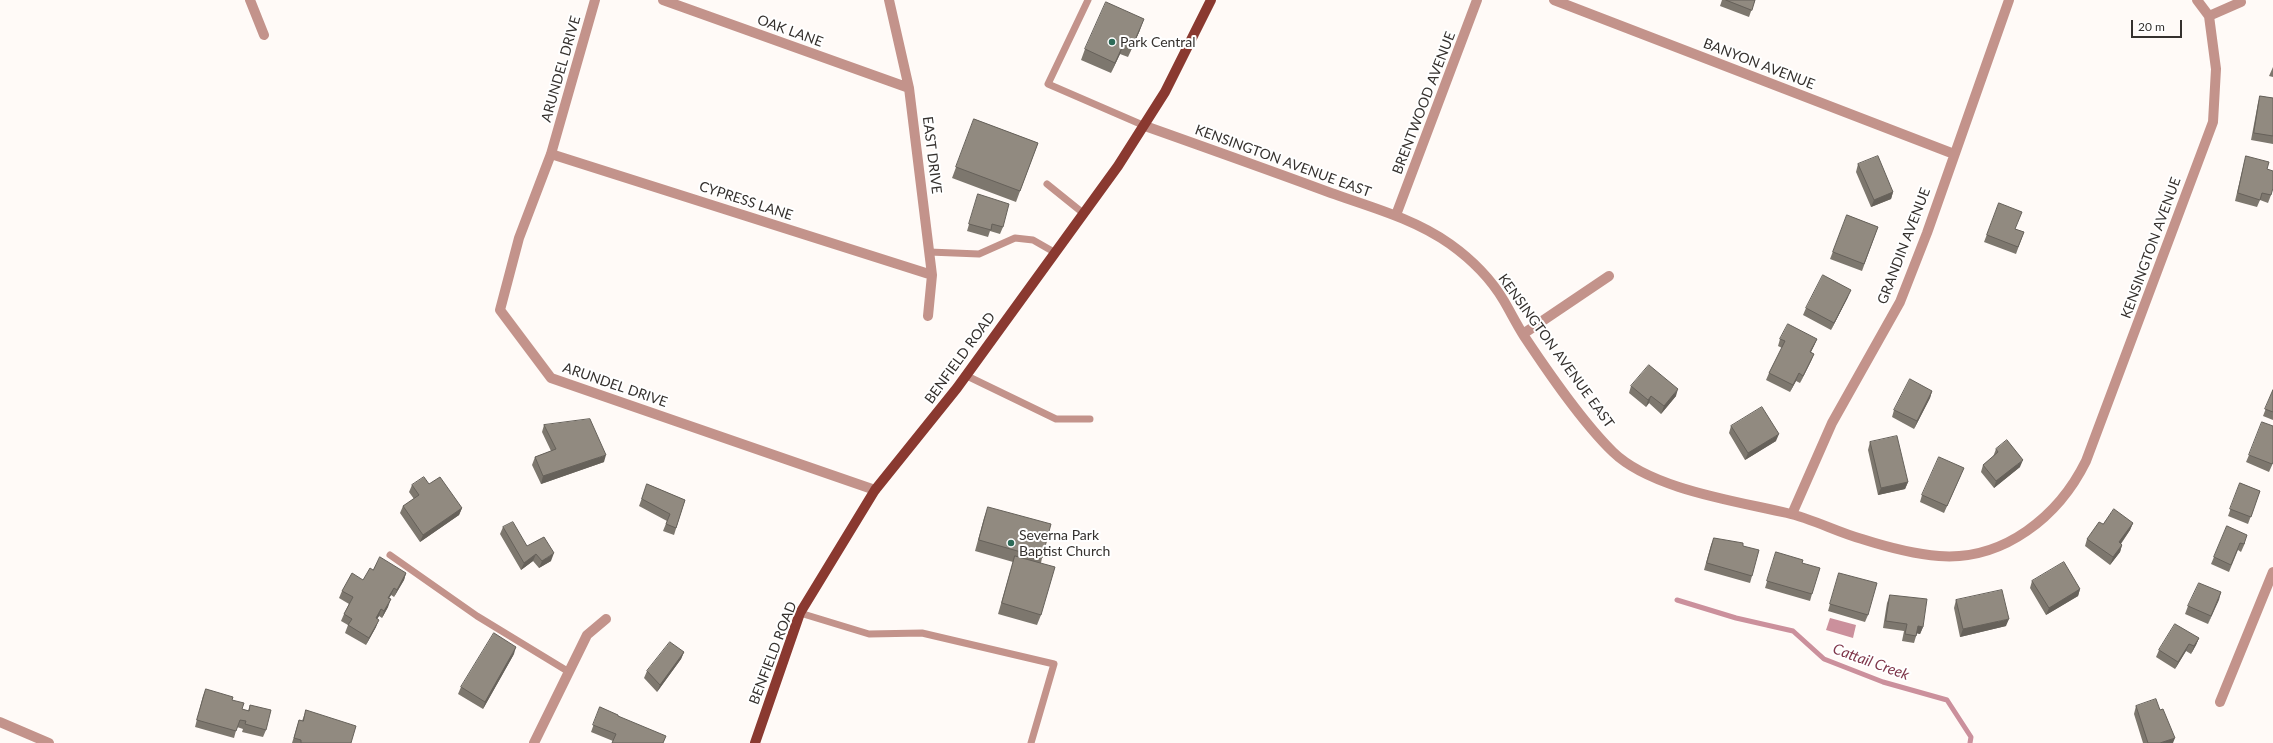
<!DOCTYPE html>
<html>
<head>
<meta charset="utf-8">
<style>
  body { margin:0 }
  #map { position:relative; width:2273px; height:743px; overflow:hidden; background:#fffaf7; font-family:Lato,sans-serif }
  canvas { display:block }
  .scale { position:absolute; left:2131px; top:20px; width:51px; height:18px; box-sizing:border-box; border:2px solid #35312e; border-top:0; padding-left:5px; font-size:12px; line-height:14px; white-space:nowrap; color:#35312e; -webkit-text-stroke:3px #fff; paint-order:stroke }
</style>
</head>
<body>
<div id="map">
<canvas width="2273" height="743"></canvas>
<div class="scale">20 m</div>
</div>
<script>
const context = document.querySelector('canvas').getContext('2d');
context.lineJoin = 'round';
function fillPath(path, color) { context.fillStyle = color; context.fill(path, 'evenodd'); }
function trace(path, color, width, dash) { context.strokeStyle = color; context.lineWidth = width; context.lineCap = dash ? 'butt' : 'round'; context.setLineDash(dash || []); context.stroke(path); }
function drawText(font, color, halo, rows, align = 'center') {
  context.font = font + ' Lato,sans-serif'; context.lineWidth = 4; context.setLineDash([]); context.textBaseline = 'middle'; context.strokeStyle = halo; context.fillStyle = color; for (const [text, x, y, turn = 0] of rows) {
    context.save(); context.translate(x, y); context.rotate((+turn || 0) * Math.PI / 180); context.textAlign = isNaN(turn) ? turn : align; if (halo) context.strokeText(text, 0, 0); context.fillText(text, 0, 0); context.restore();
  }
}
fillPath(new Path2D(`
  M1830,618L1856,625L1853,638L1826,630Z`), '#cb909c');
trace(new Path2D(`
  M1677,600L1736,618L1793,631L1824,659L1883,682L1947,700L1971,737L1970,743`), '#cb909c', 5);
trace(new Path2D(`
  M1088,0L1048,84L1145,126
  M1047,184L1083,213
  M929,252L979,254L1015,238L1033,240L1054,252
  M965,375L1056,419H1090
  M390,555L477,616L569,672
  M800,613L869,634L922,633L1054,664L1031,743`), '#c3938b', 7);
trace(new Path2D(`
  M250,0L264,35
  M595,0L551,154L519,238L500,310L551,378L875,490
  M663,0L909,88
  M889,0L909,88L932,275L928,316
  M1554,0L1954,154
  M2209,16L2241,2
  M1145,126C1207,148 1269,170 1331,193C1371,207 1415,219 1450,244C1471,259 1491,279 1504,301C1511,313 1517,325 1524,336C1548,372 1582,422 1613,452C1651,489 1736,501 1787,513C1813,519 1837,532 1862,539C1887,547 1913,554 1939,556C2004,561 2059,516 2086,461L2213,122L2216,69L2209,16L2197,0
  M551,154L932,275
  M1396,215L1477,0
  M1523,334L1609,276
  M1792,514L1832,423L1900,302L1927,233L2009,0
  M2220,702L2273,572
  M0,722L49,743
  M534,743L587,635L606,619`), '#c3938b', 10);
trace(new Path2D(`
  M755,743L800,613L875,490L957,388L1118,166L1165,92L1211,0`), '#8a3930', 10);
fillPath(new Path2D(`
  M1722,0H1755L1749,17L1720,6Z
  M1140,30L1128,57L1120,54L1111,73L1081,60L1085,49Z
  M2273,67V77L2269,76Z
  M2260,96L2273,98V144L2251,140L2258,103Z
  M974,119L1038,143L1016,202L952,178Z
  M2246,156L2267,169L2271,195L2268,203L2260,200L2257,207L2235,201L2244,163Z
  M1858,164L1893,192L1891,199L1871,207L1856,172Z
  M978,194L1003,227L1000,234L990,231L988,237L967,231Z
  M1999,203L2015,229L2024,232L2016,254L1984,242Z
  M1847,215L1878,227L1862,271L1830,259Z
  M1848,297L1831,330L1803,315L1806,308Z
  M1780,339H1817L1811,352L1814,354L1811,361L1800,383L1796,381L1790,392L1766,380L1769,373L1782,348L1778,346Z
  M1631,386L1676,396L1661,414L1649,403L1646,407L1629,393Z
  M2273,390V420L2263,416Z
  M1932,391L1930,398L1914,429L1892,417L1894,410Z
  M544,425L604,462L541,484L532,465L535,457L551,451L542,432Z
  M1731,426L1776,441L1745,460L1729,433Z
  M1870,442L1908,482L1905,489L1878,495L1868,450Z
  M1996,449L2020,467L1994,488L1981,472L1983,465L1993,457Z
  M2249,455L2273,463L2269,472L2246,462Z
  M1961,475L1944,513L1920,502L1922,495Z
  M2240,483L2260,491L2248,524L2228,516Z
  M429,484L462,508L459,515L420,542L400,513L403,506L414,499L409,492L412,485Z
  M647,484L685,500L674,535L663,531L667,521L639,506Z
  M988,507L1042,558L1041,563V615L1037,625L998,614L1013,562L975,551L984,518Z
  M2133,523L2130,530L2121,544L2122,545L2120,552L2110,565L2085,546L2087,539L2103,524Z
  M2227,526L2245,543L2241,552L2238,550L2229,572L2211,564Z
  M503,527L527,546L551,561L539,568L533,561L521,570L500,534Z
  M1714,538L1743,546L1752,576L1750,583L1704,570L1711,545Z
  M1776,552L1802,563L1812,594L1810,601L1765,588Z
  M373,570L406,573L404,580L394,597L391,595L389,598L388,607L382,618L379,616L377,619L376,627L366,645L345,633L348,625L341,621L344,614L349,604L339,598L342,591L363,580Z
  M1839,573L1868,615L1865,622L1828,611Z
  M2032,581L2080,589L2078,596L2046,615L2030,588Z
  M2221,592L2208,624L2185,614L2188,606Z
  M1890,595L1923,627L1920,634L1917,633L1914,643L1902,641L1904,631L1883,628L1887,603Z
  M1956,600L2006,626L1960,637L1954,608Z
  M2199,638L2196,645L2191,654L2186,651L2175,669L2156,657L2159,650Z
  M684,652L681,659L657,692L644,678L647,671Z
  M514,654L483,709L458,694L461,687Z
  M206,689L232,700L242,709L248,711L250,705L266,730L263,737L242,732L243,729L237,727L234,738L195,727L203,696Z
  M2136,706L2160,710L2173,743H2143L2134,714Z
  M600,707L618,716L663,743L613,741L591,732Z
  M306,710L351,743H292L299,720L302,721Z`), '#7d776e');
fillPath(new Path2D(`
  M1144,19L1140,30L1128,57L1132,47Z
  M1124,43L1120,54L1111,73L1115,63Z
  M1893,192L1891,199L1871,207L1874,200Z
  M1851,290L1848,297L1831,330L1834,323Z
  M1817,339L1814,346L1807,359L1810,352Z
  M1814,354L1811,361L1800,383L1803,376Z
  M1799,373L1796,381L1790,392L1793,385Z
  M1678,389L1676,396L1661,414L1664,406Z
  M1932,391L1930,398L1914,429L1917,421Z
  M1651,396L1649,403L1646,407L1648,400Z
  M1779,434L1776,441L1745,460L1748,453Z
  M606,455L604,462L541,484L543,476Z
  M2023,460L2020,467L1994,488L1996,481Z
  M1908,482L1905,489L1878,495L1881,488Z
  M462,508L459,515L420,542L423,535Z
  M2133,523L2130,530L2116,550L2119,542Z
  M2122,545L2120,552L2110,565L2113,557Z
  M554,553L551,561L539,568L542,561Z
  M536,554L533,561L521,570L524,563Z
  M406,573L404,580L394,597L397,590Z
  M394,588L391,595L385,605L388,598Z
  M2080,589L2078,596L2046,615L2049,608Z
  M2221,592L2219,600L2208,624L2211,616Z
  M391,599L388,607L382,618L384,611Z
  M381,609L379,616L373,626L376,618Z
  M2009,619L2006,626L1960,637L1963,629Z
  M379,620L376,627L366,645L369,638Z
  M1918,626L1923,627L1920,634L1915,633Z
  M2199,638L2196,645L2191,654L2194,646Z
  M2189,644L2186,651L2175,669L2178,662Z
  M516,647L514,654L483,709L485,702Z
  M684,652L681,659L657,692L660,685Z
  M2175,738L2173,743H2160Z`), '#66615a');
const building = new Path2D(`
  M1726,0H1755L1752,10Z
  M1106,2L1144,19L1132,47L1124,43L1115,63L1085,49Z
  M2260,96L2273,98V136L2254,133Z
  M974,119L1038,143L1020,191L956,167Z
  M1878,156L1893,192L1874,200L1858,164Z
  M2246,156L2269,162L2267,169L2273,171V188L2271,195L2262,193L2260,200L2238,193Z
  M978,194L1009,204L1003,227L992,224L991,230L969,224Z
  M1999,203L2022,212L2015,229L2024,232L2018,247L1987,235Z
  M1847,215L1878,227L1864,264L1833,252Z
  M1823,275L1851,290L1834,323L1806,308Z
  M1788,324L1817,339L1810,352L1814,354L1803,376L1799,373L1793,385L1769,373L1785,341L1780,339Z
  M1649,365L1678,389L1664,406L1651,396L1648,400L1631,386Z
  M1910,379L1932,391L1917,421L1894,410Z
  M2273,390V412L2265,409Z
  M1762,407L1779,434L1748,453L1731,426Z
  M590,419L606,455L543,476L535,457L556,449L544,425Z
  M2262,422L2273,426V462L2272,464L2249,455Z
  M1897,436L1908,482L1881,488L1870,442Z
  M2007,440L2023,460L1996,481L1983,465L1998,452L1996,449Z
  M1939,457L1964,468L1947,506L1922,495Z
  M424,477L429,484L440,477L462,508L423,535L403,506L419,495L412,485Z
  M2240,483L2260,491L2251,517L2230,509Z
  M647,484L685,500L676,528L666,524L670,514L642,499Z
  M988,507L1051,524L1042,558L979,540Z
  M2114,509L2133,523L2119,542L2122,545L2113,557L2087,539L2099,522L2103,524Z
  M513,522L527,546L544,537L554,553L542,561L536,554L524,563L503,527Z
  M2227,526L2247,535L2244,544L2240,543L2231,565L2214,557Z
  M1714,538L1743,543V546L1759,550L1752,576L1707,563Z
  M1776,552L1803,560L1802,563L1820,568L1812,594L1767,581Z
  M1015,556L1055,567L1041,615L1002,603Z
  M380,557L406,573L397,590L394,588L388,598L391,599L384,611L381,609L376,618L379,620L369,638L348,625L352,619L344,614L353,597L342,591L352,573L363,580L370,568L373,570Z
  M2064,562L2080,589L2049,608L2032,581Z
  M1839,573L1877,583L1868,615L1830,604Z
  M2199,583L2221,592L2211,616L2188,606Z
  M2002,590L2009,619L1963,629L1956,600Z
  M1890,595L1927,599L1923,627L1918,626L1916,636L1905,634L1907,624L1886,621Z
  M2175,624L2199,638L2194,646L2189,644L2178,662L2159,650Z
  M494,633L516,647L485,702L461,687Z
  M670,642L684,652L660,685L647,671Z
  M206,689L233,697L232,700L244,703L242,709L249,711L250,705L271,710L266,730L245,724L246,721L240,720L236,731L197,720Z
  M2156,699L2160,710L2163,709L2175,738L2160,743H2148L2136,706Z
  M600,707L618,715V716L666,736L663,743H612L616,734L593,725Z
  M306,710L356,726L351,743H301V740L294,738L299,720L303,721Z`);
fillPath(building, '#918a80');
trace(building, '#66615a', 1);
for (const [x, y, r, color] of [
  [1112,42,4,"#2d6b58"],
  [1011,543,4,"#2d6b58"]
]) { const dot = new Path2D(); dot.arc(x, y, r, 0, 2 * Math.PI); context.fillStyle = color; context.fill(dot); trace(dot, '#fff', 1.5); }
drawText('14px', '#35312e', '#fff', [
  ["OAK LANE",790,31,20],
  ["BANYON AVENUE",1759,64,21],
  ["ARUNDEL DRIVE",561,69,-74],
  ["BRENTWOOD AVENUE",1424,103,-69],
  ["EAST DRIVE",932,155,83],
  ["KENSINGTON AVENUE EAST",1283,161,20],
  ["CYPRESS LANE",746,201,18],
  ["GRANDIN AVENUE",1904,246,-69],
  ["KENSINGTON AVENUE",2151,248,-70],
  ["KENSINGTON AVENUE EAST",1556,351,54],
  ["BENFIELD ROAD",960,358,-54],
  ["ARUNDEL DRIVE",615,385,19],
  ["BENFIELD ROAD",773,653,-69]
]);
drawText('14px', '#35312e', '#fff', [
  ["Park Central",1120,42],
  ["Severna Park",1019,535],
  ["Baptist Church",1019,551]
], 'left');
drawText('italic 15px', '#7f364a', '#fff', [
  ["Cattail Creek",1871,662,20]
]);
</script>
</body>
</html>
